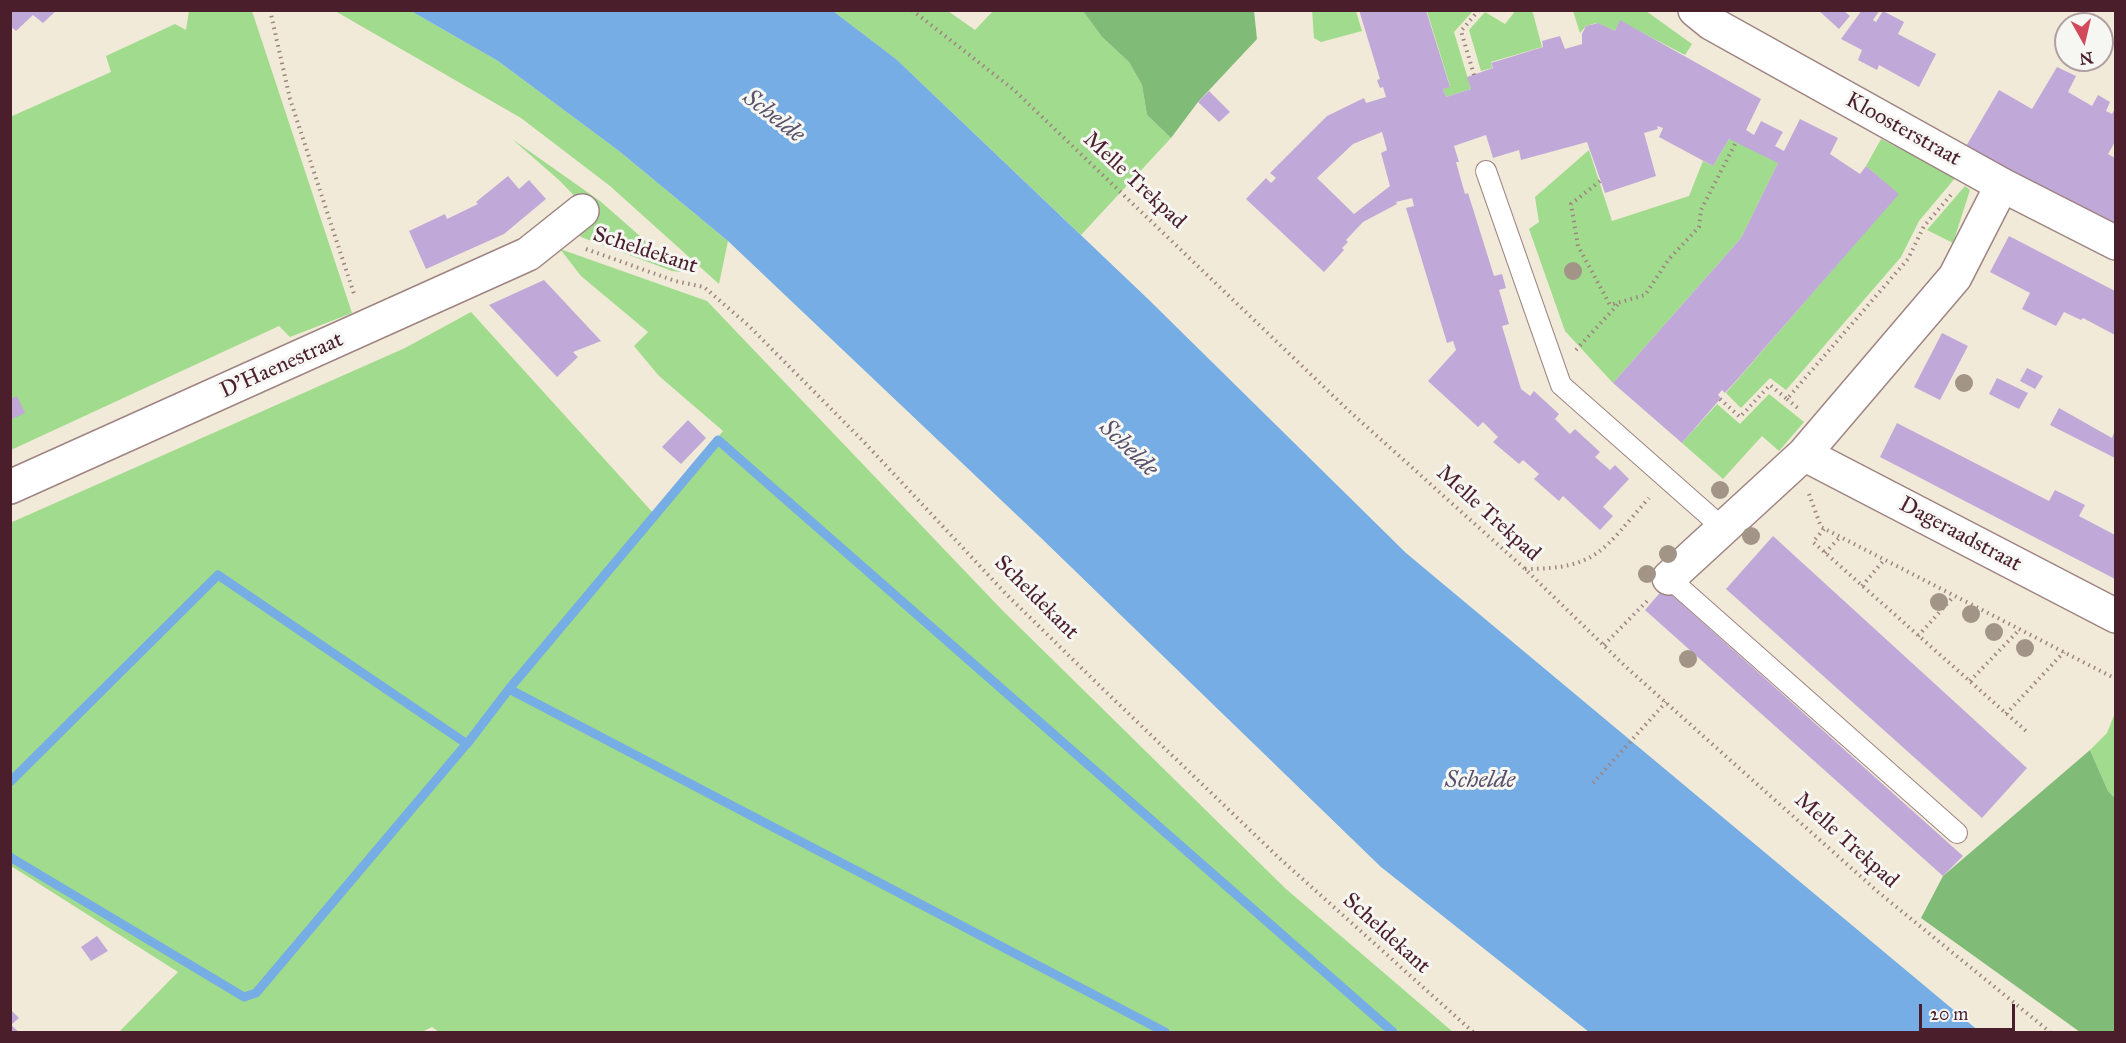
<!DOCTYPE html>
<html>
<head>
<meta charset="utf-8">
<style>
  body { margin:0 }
  #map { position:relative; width:2126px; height:1043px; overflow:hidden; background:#f2ead8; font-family:"IM FELL Great Primer",serif }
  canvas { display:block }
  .frame { position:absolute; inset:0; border:12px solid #4a1f2b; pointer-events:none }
  .north { position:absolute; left:2054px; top:12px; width:60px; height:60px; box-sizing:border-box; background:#f6f6f2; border:2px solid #b1a0a2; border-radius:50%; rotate:172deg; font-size:16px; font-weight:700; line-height:24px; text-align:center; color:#4a1f2b }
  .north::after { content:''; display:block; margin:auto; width:21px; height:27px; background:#d1495b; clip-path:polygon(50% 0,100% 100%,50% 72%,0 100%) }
  .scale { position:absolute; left:1919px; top:1004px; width:96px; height:27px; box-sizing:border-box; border:3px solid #4a1f2b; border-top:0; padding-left:8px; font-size:18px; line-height:21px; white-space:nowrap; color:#4a1f2b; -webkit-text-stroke:4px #f6f6f2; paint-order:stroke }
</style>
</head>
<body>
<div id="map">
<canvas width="2126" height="1043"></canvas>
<div class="frame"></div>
<div class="north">N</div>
<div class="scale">20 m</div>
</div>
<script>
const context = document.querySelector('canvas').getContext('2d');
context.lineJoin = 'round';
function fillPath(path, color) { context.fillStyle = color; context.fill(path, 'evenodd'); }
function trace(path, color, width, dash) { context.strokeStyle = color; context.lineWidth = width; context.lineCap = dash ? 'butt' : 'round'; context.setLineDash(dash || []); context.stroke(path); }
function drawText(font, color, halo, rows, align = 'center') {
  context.font = font + ' "IM FELL Great Primer",serif'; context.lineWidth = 6; context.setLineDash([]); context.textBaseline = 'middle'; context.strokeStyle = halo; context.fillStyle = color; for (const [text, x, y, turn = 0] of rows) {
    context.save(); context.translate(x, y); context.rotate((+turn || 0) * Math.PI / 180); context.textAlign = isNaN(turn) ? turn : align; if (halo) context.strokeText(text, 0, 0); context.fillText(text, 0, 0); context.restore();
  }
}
fillPath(new Path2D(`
  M1312,10L1356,11L1362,31L1321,42L1314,38Z
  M1516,10L1531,11L1533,13L1542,47L1491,62L1492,68L1481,71L1469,30L1485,12L1505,24Z
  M189,11H252L352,313L290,337L279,326L11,450L10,117L111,72L106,56L175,24L186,30Z
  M335,11H411L498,61L619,151L728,241L719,284L610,186L521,118Z
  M833,11H948L975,30L993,11H1083L1102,37L1129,62L1142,85L1147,115L1171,138L1081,235L896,59Z
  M1427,11H1473L1454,32L1471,89L1446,97L1443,89L1450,86Z
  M1573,11H1646L1692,44L1685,55L1620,21L1615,31L1596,23L1586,26L1580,33Z
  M512,139L600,201L681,272L672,271L581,237L577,230L586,208L560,181Z
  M1729,139L1784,151L1741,238L1613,383L1565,331L1529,229L1539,222L1535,197L1589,150L1612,221L1689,196L1703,161L1713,166Z
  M1881,139L1956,177L1919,221L1901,257L1786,390L1770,378L1741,408L1726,393L1898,194L1866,166Z
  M1965,186L1970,190L1953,243L1927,230Z
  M560,249L707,301L1003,611L1286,889L1453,1032H439L432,1027L422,1032H119L178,972L11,866L10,523L405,348L471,312L655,515L723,431L659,376L634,346L648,332L581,276Z
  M1769,394L1804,422L1779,451L1762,436L1723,479L1682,443L1717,404L1740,424Z
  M2115,713V798L2108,791L2090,750L2107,733Z`), '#a1db8d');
fillPath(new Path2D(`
  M1083,11H1254L1257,39L1198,102L1171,138L1147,115L1142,85L1129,62L1102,37Z
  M2090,750L2108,791L2115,798V1032H2080L1921,918L1943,876Z`), '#80bb78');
fillPath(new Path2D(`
  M411,11H833L896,59L1148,299L1406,553L1980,1032H1589L1381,867L1039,536L728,241L619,151L498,61Z`), '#75ade4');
trace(new Path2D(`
  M509,689L1165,1032
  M10,782L218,575L467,744L509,689L718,440L1393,1032
  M10,857L244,997L256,993L469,741`), '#75ade4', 9);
fillPath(new Path2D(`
  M10,10H57L43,23L33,15L16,31L10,26Z
  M1359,10H1426L1450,87L1443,89L1446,97L1471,89L1467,77L1493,68L1491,63L1543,47L1542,41L1560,36L1565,49L1582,44V34L1586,26L1598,23L1615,31L1620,20L1761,99L1746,130L1754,135L1761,121L1783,132L1775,146L1784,151L1800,119L1838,138L1830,154L1860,174L1866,166L1899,194L1735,382L1725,393L1722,390L1718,395L1721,398L1682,443L1613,383L1741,238L1778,163L1729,139L1713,166L1659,137L1663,128L1657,126L1658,129L1644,133L1656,176L1605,193L1587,142L1521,160L1519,150L1493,158L1486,135L1454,146L1459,162H1456L1465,194L1468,193L1494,276L1502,274L1506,288L1499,290L1509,324L1502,326L1521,389L1530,396L1534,391L1559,414L1555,419L1570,434L1575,429L1600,452L1595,457L1610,470L1615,465L1629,479L1603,507L1613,516L1600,530L1563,496L1559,501L1534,479L1539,474L1523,460L1519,464L1493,442L1498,437L1483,422L1478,427L1428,381L1456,350L1453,341L1447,343L1406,208L1414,206L1412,198L1396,202L1397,204L1363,222L1346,240L1348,242L1342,248L1344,250L1324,272L1246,199L1266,178L1271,183L1276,178L1270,173L1327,116L1364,98L1366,103L1386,97L1383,87L1380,88L1377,80L1380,79ZM1382,132L1387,150L1381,153L1390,186L1354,214L1317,178L1353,144Z
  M1818,10H1843L1850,16L1839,29Z
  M1862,10H1880L1873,20L1876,22L1883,11L1904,22L1898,34L1936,54L1919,87L1879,65L1877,70L1858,60L1862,50L1841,39Z
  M2057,67L2076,76L2068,92L2092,106L2098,95L2110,102L2106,111L2112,114L2115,108V142L2108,154L2115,158V226L1965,148L1999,90L2032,109Z
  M1209,91L1230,112L1219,122L1198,102Z
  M508,176L519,189L529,180L546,199L504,234L426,269L409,231L445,214L447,219L478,204L476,202Z
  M2009,236L2115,291V335L2083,318L2081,320L2064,312L2056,326L2022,309L2030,293L1990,272Z
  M544,280L601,341L573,352L578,357L557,377L489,305Z
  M1942,333L1968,346L1940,400L1914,387Z
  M2027,368L2043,376L2035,389L2020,381Z
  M1997,378L2028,393L2019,409L1989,394Z
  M17,396L25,413L10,420V399Z
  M2059,408L2112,438L2115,430V458L2050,425Z
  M688,420L706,438L681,464L662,447Z
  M1897,423L2049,501L2055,490L2085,505L2079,516L2115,535V579L1880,457Z
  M1773,536L2027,768L1982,818L1726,589Z
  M1664,588L1963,856L1943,876L1645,610Z
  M97,936L108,951L91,961L81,947Z
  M10,1009L19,1018L11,1025L19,1032H10Z`), '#c0a9d8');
const lane = new Path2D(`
  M1486,171L1561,385L1724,529
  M1669,578L1957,833`);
const street = new Path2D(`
  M1695,10L1711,23L2002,185L2116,243
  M1804,454L2116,616
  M10,487L528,254L582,211
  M1669,578L1804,454L1955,277L2002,185`);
trace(lane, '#9e8482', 22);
trace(street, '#9e8482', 36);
trace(new Path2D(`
  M270,10L290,99L355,297
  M912,10L1014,90L1348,410L1525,569L1626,667L1878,892L2050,1032
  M1474,75L1461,31L1479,10
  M1600,181L1571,204L1578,246L1610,305L1645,295L1669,259L1699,227L1701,210L1736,142
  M586,249L675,281L704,287L749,326L863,441L1006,594L1105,691L1277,856L1473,1032
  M1576,350L1620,302
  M1720,399L1740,417L1770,385L1787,399L1908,259L1924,226L1951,195
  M1787,399L1800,410
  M1809,494L1821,527L2116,679
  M1824,529L1813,542L2026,731
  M1825,553L1840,537
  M1525,569C1599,569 1603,549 1649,498
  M1862,586L1884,560
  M1918,636L1954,596
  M1604,645L1648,600
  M1970,681L2020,629
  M2006,714L2064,652
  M1593,783L1666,702`), '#9e8482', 4, [1.5, 4.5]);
trace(lane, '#fff', 20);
trace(street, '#fff', 33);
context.fillStyle = '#a29487';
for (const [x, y] of [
  [1573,271],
  [1964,383],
  [1720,490],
  [1751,536],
  [1668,554],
  [1647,574],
  [1939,602],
  [1971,614],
  [1994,632],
  [2025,648],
  [1688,659]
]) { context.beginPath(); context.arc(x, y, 9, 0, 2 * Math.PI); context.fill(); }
drawText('22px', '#4a1f2b', '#f6f6f2', [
  ["Kloosterstraat",1903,130,29],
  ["Melle Trekpad",1134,181,43],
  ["Scheldekant",645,251,18],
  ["D'Haenestraat",282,366,-24],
  ["Melle Trekpad",1488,514,42],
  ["Dageraadstraat",1960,535,28],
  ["Scheldekant",1036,598,45],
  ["Melle Trekpad",1846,841,42],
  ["Scheldekant",1386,934,42]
]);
drawText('italic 24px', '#59516c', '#f6f6f2', [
  ["Schelde",773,117,38],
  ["Schelde",1128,449,44],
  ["Schelde",1480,781]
]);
</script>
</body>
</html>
